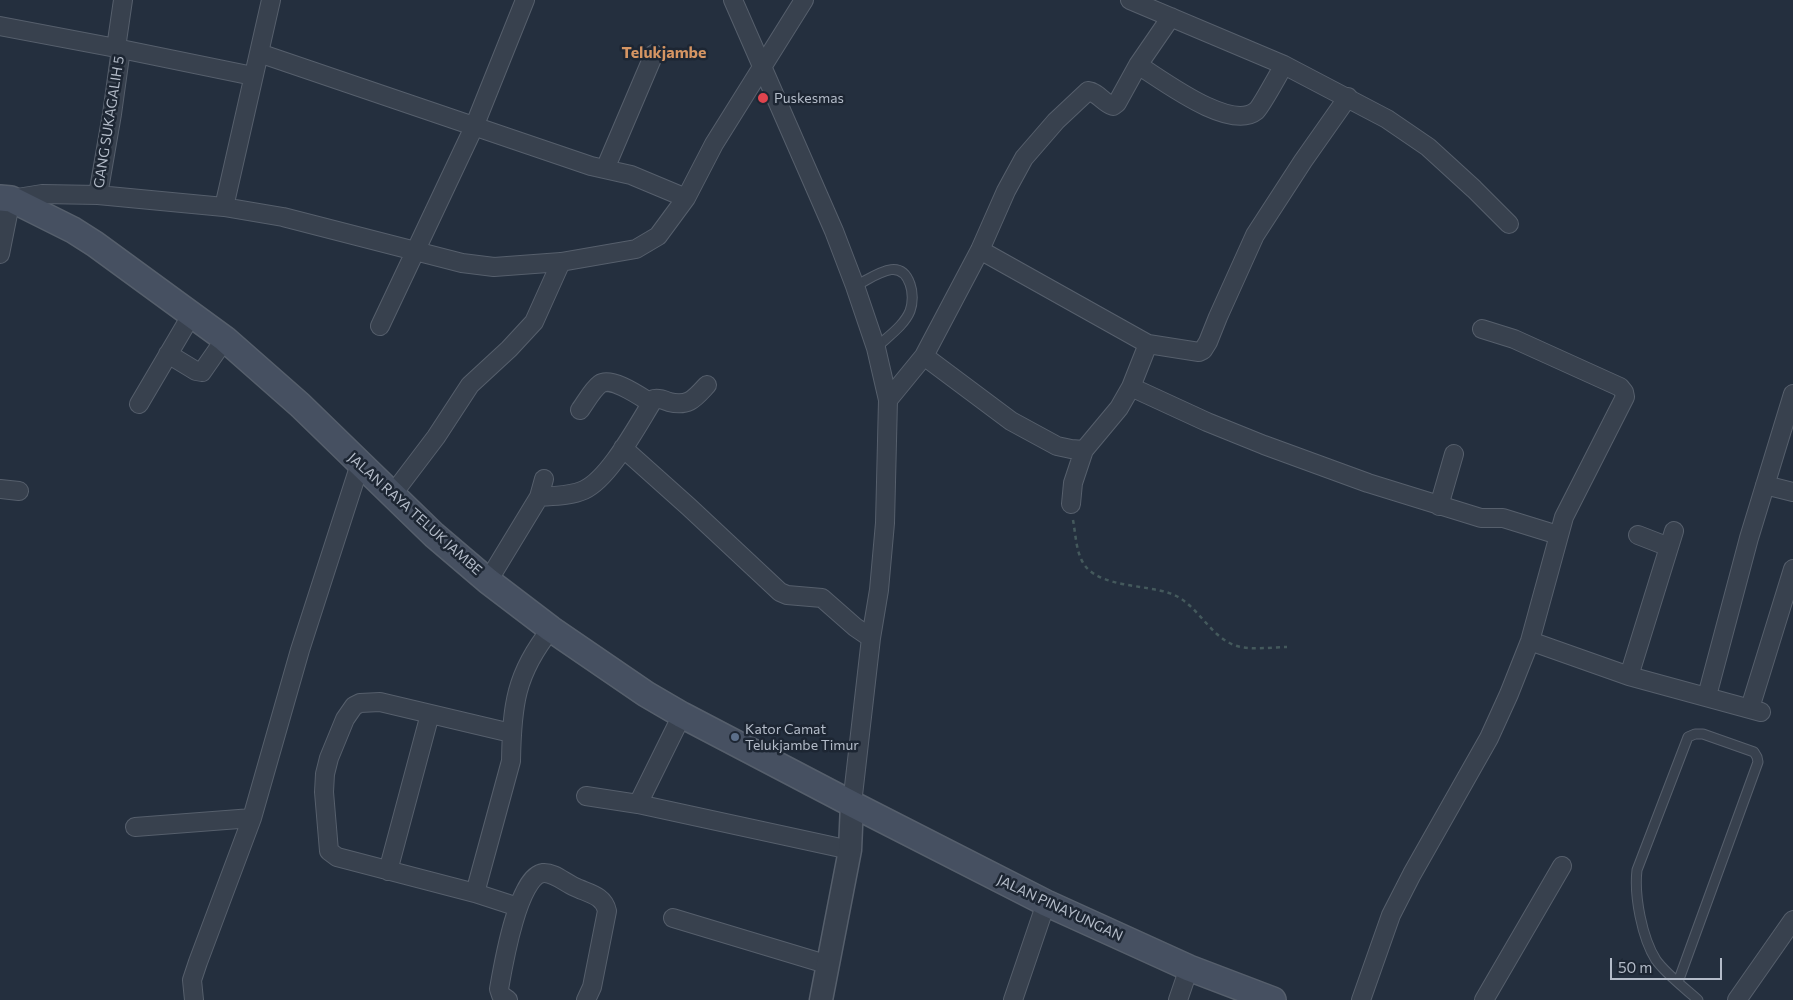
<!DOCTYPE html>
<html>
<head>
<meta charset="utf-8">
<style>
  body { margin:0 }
  #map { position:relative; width:1793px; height:1000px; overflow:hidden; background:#242f3e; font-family:Commissioner,sans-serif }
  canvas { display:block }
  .scale { position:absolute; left:1610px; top:958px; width:112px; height:22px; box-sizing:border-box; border:2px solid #b4bcc9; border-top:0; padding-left:6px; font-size:15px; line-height:18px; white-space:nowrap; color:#b4bcc9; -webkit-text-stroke:4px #1d2633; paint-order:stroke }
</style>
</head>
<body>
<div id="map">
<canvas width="1793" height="1000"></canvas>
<div class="scale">50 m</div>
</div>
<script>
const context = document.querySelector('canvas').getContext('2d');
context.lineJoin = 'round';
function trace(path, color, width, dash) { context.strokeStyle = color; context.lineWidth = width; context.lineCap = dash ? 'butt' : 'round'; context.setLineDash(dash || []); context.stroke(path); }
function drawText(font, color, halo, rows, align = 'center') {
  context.font = font + ' Commissioner,sans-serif'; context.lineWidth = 5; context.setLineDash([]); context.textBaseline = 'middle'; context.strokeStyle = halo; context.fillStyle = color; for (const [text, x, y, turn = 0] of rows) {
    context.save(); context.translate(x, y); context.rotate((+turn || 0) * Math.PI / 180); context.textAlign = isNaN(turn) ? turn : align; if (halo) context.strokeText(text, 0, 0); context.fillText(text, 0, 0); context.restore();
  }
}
const service = new Path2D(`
  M855,286C874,277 900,255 910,284C913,292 913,303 910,311C904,326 887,337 876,348
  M1678,982L1758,762L1757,757L1754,752L1703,734H1695L1688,737L1637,870C1634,896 1642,938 1656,960C1666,974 1686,989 1698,1000`);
const minor = new Path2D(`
  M733,0L834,231L855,286L876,348L888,400L885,523L879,590L871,638L852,804
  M1130,0L1284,65L1387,119L1428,147L1474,189L1509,224
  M0,26L116,48L253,76
  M116,48L123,0
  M259,53L591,166L631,175L686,198
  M1138,65C1161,79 1230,132 1256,111C1261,107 1279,73 1284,65
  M605,169L654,54
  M98,195L112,114L121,49
  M224,207L271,0
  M980,250L1148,344L1199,352L1203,350L1208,342L1218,317L1255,235L1303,161L1348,97
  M0,254L11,199L42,194L98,195L224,207L283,217L462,263L494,267L561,262L636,249L658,236L686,198L714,144L804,0
  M380,326L474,127L525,0
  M168,354L196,371L202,372L225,339
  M924,356L1011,421L1057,446L1071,449L1084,450
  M1131,387L1207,422L1264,445L1368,483L1481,518H1503L1558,535
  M888,400L924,356L980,250L1006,191L1024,158L1056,121L1088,91C1098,92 1103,103 1113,106L1117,103L1138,65L1171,17
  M139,404L192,314
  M580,410C586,402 592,390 600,384C611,376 641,397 651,403
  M623,448L689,507L780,592L787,595L822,598L855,627L871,638
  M1765,485L1793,492
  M0,489L19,491
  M392,495L436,437L470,385L509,349L534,322L561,262
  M539,497C553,496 571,496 584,490C610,478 638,424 654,399C660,398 664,400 669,402C689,407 695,398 707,385
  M1071,504L1073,483L1084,450L1119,408L1131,387L1148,344
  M1439,506L1454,454
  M1638,535L1669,547
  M488,581L539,497L544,479
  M1530,641L1629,676L1761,712
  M1629,676L1674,531
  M1707,696L1749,538L1793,394
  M1750,708L1793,569
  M511,733L380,702L360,703L354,706L345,719L329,758L325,774L324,792L329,851L337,857L475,893L518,907
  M586,796L638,804L850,850
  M638,804L682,715
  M135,827L252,818
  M388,871L430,714
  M475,893L511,761C512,706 515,674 551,629
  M673,918L829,965
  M194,1000L192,980L198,962L252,818L300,650L360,464
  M508,1000L501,995L499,989C503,966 518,876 543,873C554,872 565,883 575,887C587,893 604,895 607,911L592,987L586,1000
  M1013,1000L1046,903
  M1178,1000L1189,968
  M1361,1000L1391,915L1412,874L1489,738L1509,694L1530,641L1564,517L1625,397L1624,392L1620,387L1514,339L1482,329
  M1484,1000L1562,866
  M1737,1000L1793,920`);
const tertiary = new Path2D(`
  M821,1000L850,850L852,804`);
const secondary = new Path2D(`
  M0,198L11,199L73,230L95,244L225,339L300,405L434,535L488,581L551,629L646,694L682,715L852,804L1046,903L1189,968L1273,1000`);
trace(service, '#565f6c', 11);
trace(minor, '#565f6c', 20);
trace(tertiary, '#565f6c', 25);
trace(secondary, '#565f6c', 28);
trace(new Path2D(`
  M1073,520C1076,536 1076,555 1086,567C1103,587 1146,585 1169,593C1197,602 1207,634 1234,645C1249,651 1271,647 1287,647`), '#44595c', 2.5, [4, 4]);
trace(service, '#38414e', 9);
trace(minor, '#38414e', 18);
trace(tertiary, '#38414e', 22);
trace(secondary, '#465061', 25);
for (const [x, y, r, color] of [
  [763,98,6,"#e0444e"],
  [735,737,5,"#5c6f8a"]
]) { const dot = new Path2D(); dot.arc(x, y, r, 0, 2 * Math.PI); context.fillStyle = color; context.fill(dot); trace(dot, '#1d2633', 2); }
drawText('14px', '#b4bcc9', '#1d2633', [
  ["Puskesmas",774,98],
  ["Kator Camat",745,729],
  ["Telukjambe Timur",745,745]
], 'left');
drawText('14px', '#b4bcc9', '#1d2633', [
  ["GANG SUKAGALIH 5",109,122,-81],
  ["JALAN RAYA TELUK JAMBE",415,514,42],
  ["JALAN PINAYUNGAN",1060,908,25]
]);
drawText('bold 16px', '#d59563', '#1d2633', [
  ["Telukjambe",664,53]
]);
</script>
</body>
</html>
